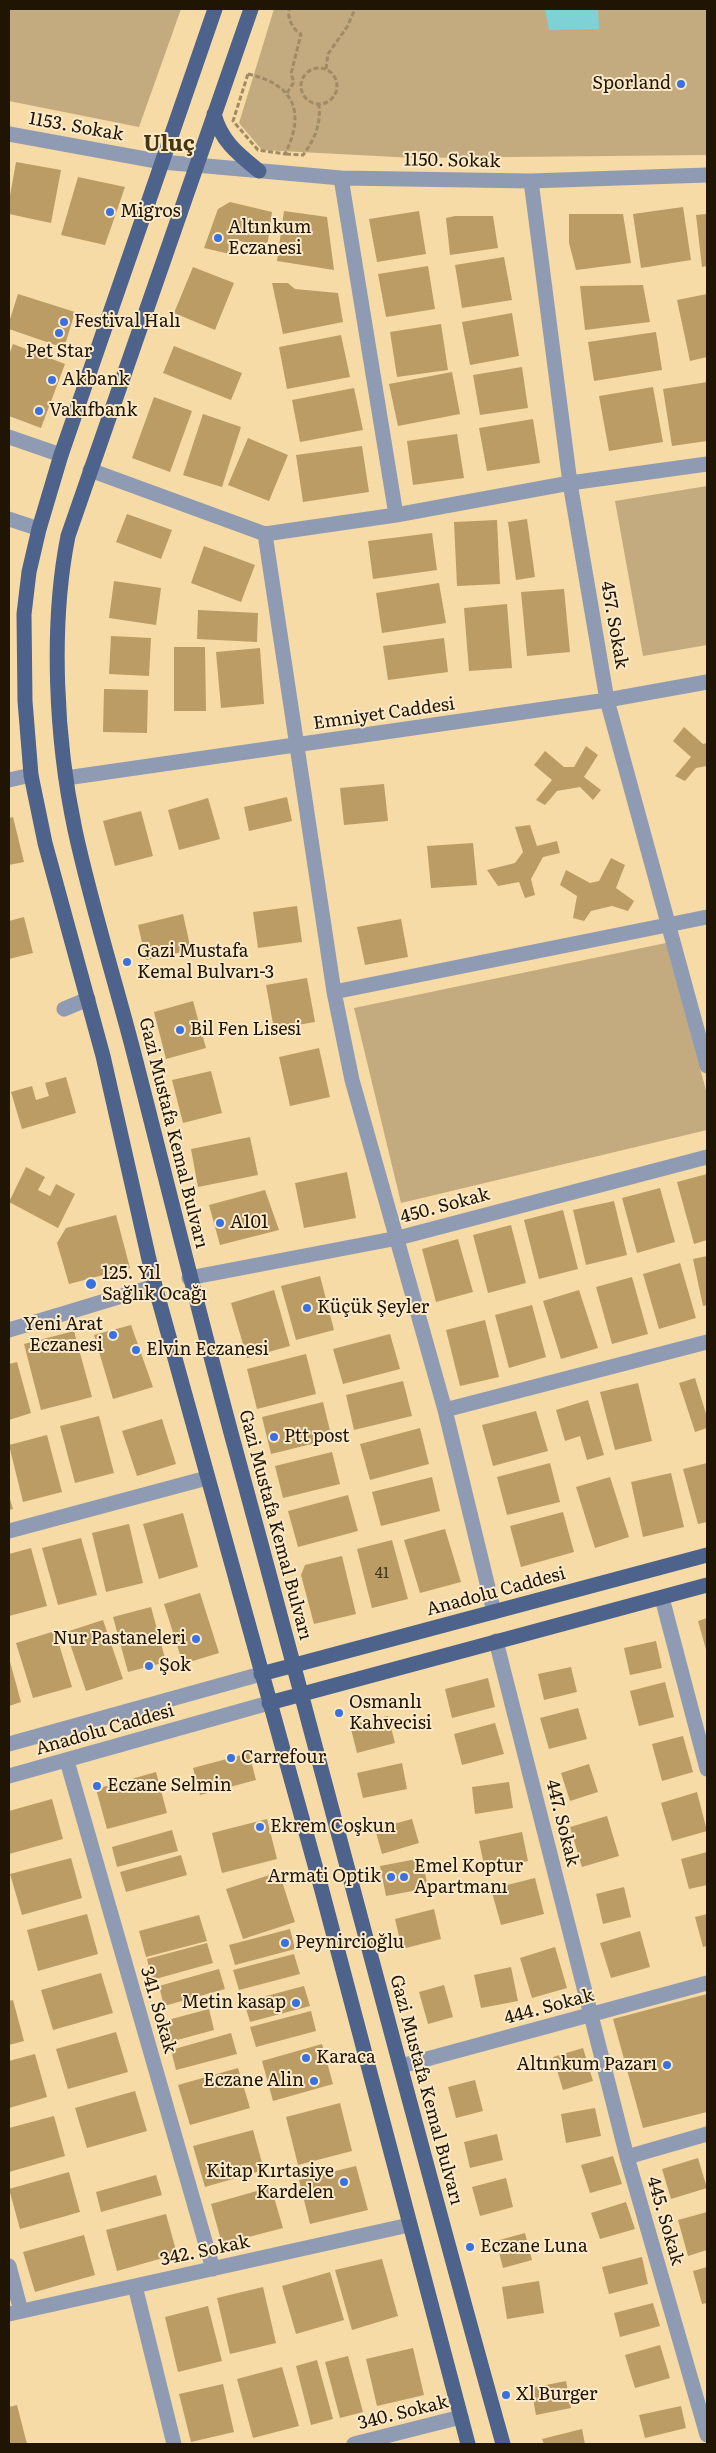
<!DOCTYPE html>
<html>
<head>
<meta charset="utf-8">
<style>
  body { margin:0 }
  #map { position:relative; width:716px; height:2453px; overflow:hidden; background:#f7dba6; font-family:Literata,serif }
  canvas { display:block }
  .frame { position:absolute; inset:0; border:10px solid #1f1502; pointer-events:none }
</style>
</head>
<body>
<div id="map">
<canvas width="716" height="2453"></canvas>
<div class="frame"></div>
</div>
<script>
const context = document.querySelector('canvas').getContext('2d');
context.lineJoin = 'round';
function fillPath(path, color) { context.fillStyle = color; context.fill(path, 'evenodd'); }
function trace(path, color, width, dash) { context.strokeStyle = color; context.lineWidth = width; context.lineCap = dash ? 'butt' : 'round'; context.setLineDash(dash || []); context.stroke(path); }
function drawText(font, color, halo, rows, align = 'center') {
  context.font = font + ' Literata,serif'; context.lineWidth = 4; context.setLineDash([]); context.textBaseline = 'middle'; context.strokeStyle = halo; context.fillStyle = color; for (const [text, x, y, turn = 0] of rows) {
    context.save(); context.translate(x, y); context.rotate((+turn || 0) * Math.PI / 180); context.textAlign = isNaN(turn) ? turn : align; if (halo) context.strokeText(text, 0, 0); context.fillText(text, 0, 0); context.restore();
  }
}
fillPath(new Path2D(`
  M9,9H181L139,127L9,101Z
  M274,9H707V155L414,158L262,150L239,123Z
  M707,486V645L643,656L615,501Z
  M666,943L707,1094V1130L401,1203L354,1008Z`), '#c3ab7f');
fillPath(new Path2D(`
  M545,9H598L599,29L549,30Z`), '#7dd1d7');
fillPath(new Path2D(`
  M16,162L61,170L51,223L9,214V201Z
  M78,177L125,187L105,245L61,235Z
  M230,202L272,212L267,247L240,241L234,255L204,248L218,209Z
  M683,207L691,260L641,268L633,214Z
  M284,211L327,217L334,270L277,261Z
  M419,211L426,254L377,262L369,219Z
  M569,214H623L631,263L576,270L569,243Z
  M707,214V266L702,267L696,215Z
  M455,216H493L498,248L450,255L446,218Z
  M504,257L512,300L462,308L455,265Z
  M428,266L435,309L386,317L378,274Z
  M193,267L234,283L215,330L174,313Z
  M272,283H288L295,289L338,293L343,322L283,334Z
  M643,285L650,322L585,330L580,286Z
  M18,294L75,312L64,348L9,329V322Z
  M707,294V357L690,361L677,300Z
  M512,313L519,356L470,365L462,322Z
  M441,324L448,370L397,377L390,332Z
  M656,332L662,370L594,381L588,342Z
  M341,335L350,377L287,389L279,347Z
  M13,344L65,364L41,428L9,416V355Z
  M174,346L242,373L231,400L163,373Z
  M522,367L528,408L480,415L473,375Z
  M452,372L460,414L398,426L389,384Z
  M707,382V441L672,446L663,389Z
  M653,387L663,442L609,451L599,396Z
  M354,388L363,430L300,442L292,400Z
  M154,397L192,411L170,472L132,458Z
  M203,414L241,427L222,487L183,475Z
  M533,419L540,463L487,471L479,428Z
  M457,434L464,478L413,485L407,441Z
  M248,438L288,455L269,501L228,485Z
  M362,446L369,492L303,502L296,455Z
  M127,514L172,530L161,559L116,542Z
  M527,519L535,577L516,580L508,522Z
  M497,520L500,584L457,586L454,522Z
  M432,533L437,570L373,579L368,541Z
  M204,546L255,565L241,602L191,583Z
  M114,581L161,588L156,625L109,618Z
  M439,583L446,623L382,633L376,593Z
  M564,589L570,652L527,656L521,592Z
  M507,604L512,668L469,671L464,608Z
  M198,610L258,613L257,642L197,639Z
  M111,636L151,638L149,676L109,674Z
  M444,638L448,672L388,680L383,646Z
  M174,647H205L206,711H174Z
  M260,648L264,704L221,708L216,652Z
  M104,689L148,690L147,733L103,732Z
  M684,727L703,744L707,743V766L696,768L685,781L675,776L691,757L673,741Z
  M586,746L598,755L584,777L601,790L593,800L580,787L557,791L545,805L536,800L552,780L534,765L545,751L564,767H574Z
  M384,784L388,821L344,825L340,788Z
  M287,797L292,821L249,831L244,807Z
  M208,798L220,839L179,850L168,810Z
  M141,811L153,856L115,866L103,821Z
  M13,817L24,862L9,865V818Z
  M530,825L537,846L557,841L560,853L543,857L531,879L535,895L525,898L519,882L498,886L487,870L515,863L523,852L515,827Z
  M473,843L477,885L431,888L427,846Z
  M611,858L625,865L616,888L634,901L628,911L612,906L591,911L584,921L573,918L577,896L560,885L566,870L590,883L599,881Z
  M297,906L302,942L258,948L253,912Z
  M183,914L191,950L146,960L138,925Z
  M24,917L33,953L9,959V921Z
  M401,919L408,957L365,965L357,927Z
  M307,978L315,1022L274,1029L266,985Z
  M193,1001L206,1048L166,1059L154,1012Z
  M319,1048L330,1097L290,1106L279,1057Z
  M211,1071L222,1113L183,1123L172,1080Z
  M66,1077L76,1113L22,1129L11,1092L32,1086L36,1100L49,1096L45,1083Z
  M250,1137L258,1175L198,1187L191,1149Z
  M26,1167L45,1177L38,1190L50,1196L56,1184L75,1194L58,1228L9,1202Z
  M347,1172L356,1218L304,1228L295,1183Z
  M707,1174V1240L694,1244L677,1182Z
  M660,1188L675,1242L637,1253L622,1198Z
  M265,1190L279,1230L220,1245L209,1205Z
  M614,1201L627,1255L586,1265L573,1210Z
  M563,1210L578,1269L539,1279L524,1220Z
  M116,1215L130,1268L69,1284L57,1243L66,1228Z
  M511,1225L526,1283L488,1293L473,1235Z
  M458,1239L473,1292L436,1302L422,1249Z
  M707,1256V1305L703,1306L693,1259Z
  M680,1263L696,1318L659,1329L643,1274Z
  M320,1276L334,1330L296,1340L281,1286Z
  M632,1277L648,1334L612,1344L596,1287Z
  M274,1290L290,1346L247,1358L231,1303Z
  M579,1290L598,1348L561,1359L543,1301Z
  M532,1305L546,1357L509,1368L495,1315Z
  M485,1320L499,1377L460,1386L446,1330Z
  M131,1325L153,1387L113,1399L94,1335Z
  M74,1331L92,1397L41,1410L24,1344Z
  M390,1334L400,1369L343,1384L333,1349Z
  M306,1354L316,1394L257,1409L247,1369Z
  M17,1362L31,1413L9,1420V1364Z
  M695,1378L707,1417V1428L695,1432L679,1383Z
  M403,1381L412,1416L354,1430L346,1395Z
  M638,1383L652,1441L615,1450L600,1392Z
  M588,1400L604,1455L587,1460L580,1436L565,1441L556,1410Z
  M323,1402L332,1439L271,1454L262,1417Z
  M536,1411L548,1451L493,1466L482,1425Z
  M99,1416L114,1473L75,1483L60,1426Z
  M162,1419L176,1464L137,1476L122,1431Z
  M420,1428L429,1464L370,1480L360,1444Z
  M47,1435L62,1492L23,1502L9,1445Z
  M332,1452L340,1484L283,1498L275,1466Z
  M550,1463L560,1502L507,1515L497,1477Z
  M707,1463V1522L698,1524L683,1469Z
  M671,1473L684,1527L643,1537L631,1482Z
  M432,1477L440,1511L381,1526L372,1492Z
  M610,1477L629,1537L595,1548L576,1487Z
  M348,1495L358,1531L298,1547L288,1511Z
  M9,1496L13,1509L9,1510Z
  M563,1512L574,1552L521,1567L510,1526Z
  M183,1513L198,1567L159,1579L143,1524Z
  M129,1524L143,1583L106,1592L92,1533Z
  M445,1529L461,1582L420,1593L404,1540Z
  M81,1538L97,1595L58,1605L42,1548Z
  M392,1540L408,1599L372,1608L357,1549Z
  M31,1548L47,1606L9,1616V1554Z
  M342,1556L356,1614L314,1624L301,1575L305,1565Z
  M200,1593L219,1653L183,1664L164,1604Z
  M151,1607L166,1662L128,1672L113,1617Z
  M707,1618V1653L698,1621Z
  M103,1620L123,1679L86,1691L66,1632Z
  M55,1631L72,1687L33,1698L16,1643Z
  M656,1641L662,1668L630,1675L624,1648Z
  M9,1658L21,1702L9,1706Z
  M571,1667L577,1692L544,1700L538,1674Z
  M488,1678L495,1707L452,1718L445,1689Z
  M665,1682L674,1717L639,1726L630,1691Z
  M578,1708L587,1739L549,1749L540,1718Z
  M388,1716L395,1743L357,1753L350,1725Z
  M495,1723L504,1754L462,1765L454,1734Z
  M683,1736L693,1772L662,1781L652,1744Z
  M249,1753L256,1780L200,1795L193,1768Z
  M402,1763L407,1789L363,1798L357,1773Z
  M589,1764L598,1792L570,1801L561,1773Z
  M156,1772L167,1813L107,1829L96,1789Z
  M509,1782L513,1808L475,1814L472,1787Z
  M697,1792L707,1831L672,1841L661,1803Z
  M52,1799L63,1839L9,1854V1811Z
  M607,1816L619,1856L582,1867L570,1827Z
  M267,1819L277,1859L222,1873L212,1833Z
  M412,1819L419,1843L382,1854L375,1829Z
  M172,1830L178,1851L117,1867L112,1847Z
  M522,1832L528,1861L485,1870L479,1841Z
  M707,1852V1885L689,1889L681,1859Z
  M181,1855L187,1875L126,1892L120,1872Z
  M71,1858L82,1898L22,1915L10,1874Z
  M422,1858L428,1888L386,1896L380,1866Z
  M279,1872L295,1922L243,1939L226,1889Z
  M535,1878L544,1914L501,1925L491,1889Z
  M624,1887L631,1917L603,1924L596,1894Z
  M434,1909L441,1939L402,1949L395,1919Z
  M87,1914L98,1954L38,1971L27,1930Z
  M707,1914V1946L703,1947L695,1917Z
  M199,1915L207,1941L146,1957L139,1931Z
  M290,1929L295,1949L235,1965L229,1945Z
  M640,1931L650,1967L611,1978L600,1943Z
  M207,1943L213,1963L152,1980L147,1959Z
  M555,1947L567,1988L532,1998L520,1958Z
  M294,1954L300,1974L239,1990L233,1970Z
  M511,1967L518,2001L481,2008L474,1975Z
  M219,1969L225,1989L164,2006L159,1986Z
  M101,1973L113,2013L53,2030L41,1990Z
  M444,1985L453,2017L428,2024L419,1992Z
  M304,1986L310,2006L250,2022L244,2002Z
  M707,1994V2112L643,2128L613,2019Z
  M13,2000L24,2041L9,2045V2001Z
  M209,2009L214,2030L170,2042L164,2021Z
  M311,2011L316,2031L256,2047L250,2027Z
  M116,2032L128,2072L68,2089L56,2049Z
  M231,2033L237,2054L176,2070L171,2050Z
  M322,2044L333,2084L273,2101L262,2061Z
  M583,2048L593,2081L563,2090L553,2057Z
  M35,2054L47,2097L9,2108V2061Z
  M238,2068L250,2108L190,2125L178,2085Z
  M475,2080L483,2111L456,2118L448,2087Z
  M135,2091L147,2131L87,2148L75,2108Z
  M340,2103L352,2151L298,2165L286,2117Z
  M595,2108L601,2136L566,2143L561,2114Z
  M54,2116L65,2156L9,2172V2128Z
  M253,2130L264,2170L205,2187L193,2146Z
  M497,2134L503,2160L470,2168L464,2142Z
  M613,2156L622,2184L590,2193L581,2165Z
  M698,2158L707,2188L671,2199L662,2169Z
  M356,2166L368,2210L310,2224L299,2180Z
  M69,2172L80,2212L20,2229L9,2189Z
  M156,2175L162,2195L101,2212L96,2192Z
  M506,2178L513,2207L480,2216L472,2187Z
  M271,2187L283,2228L222,2244L211,2204Z
  M626,2202L635,2229L600,2239L591,2213Z
  M707,2212V2250L688,2256L678,2220Z
  M166,2214L177,2254L117,2271L106,2230Z
  M525,2233L532,2260L503,2268L496,2241Z
  M84,2235L95,2275L35,2292L23,2252Z
  M642,2257L648,2284L609,2294L602,2267Z
  M382,2259L398,2316L352,2330L335,2270Z
  M707,2267V2303L702,2304L693,2271Z
  M330,2272L344,2320L296,2334L282,2286Z
  M539,2281L544,2313L507,2319L502,2287Z
  M263,2287L276,2343L230,2354L217,2298Z
  M653,2303L660,2326L620,2337L614,2313Z
  M208,2306L222,2361L178,2372L165,2317Z
  M660,2345L670,2378L635,2388L625,2355Z
  M413,2348L424,2395L377,2406L366,2359Z
  M348,2356L363,2412L340,2418L325,2362Z
  M317,2360L333,2419L311,2425L296,2366Z
  M282,2367L299,2426L253,2438L237,2379Z
  M566,2381L571,2408L536,2415L531,2388Z
  M223,2384L234,2432L191,2442L179,2394Z
  M17,2405L27,2444H9V2407Z
  M681,2406L686,2428L645,2438L639,2415Z
  M582,2429L585,2444H544L542,2439Z`), '#ba9c64');
trace(new Path2D(`
  M301 86a18 18 0 1 1 36 0a18 18 0 1 1-36 0Z
  M326,69L328,54L347,27L355,9
  M248,74C294,84 306,112 285,154L258,150L233,121Z
  M287,93L294,82L291,74L301,34C293,30 287,18 289,9
  M286,154L303,155C315,139 321,124 319,105`), '#a08b64', 3, [5, 2.5]);
trace(new Path2D(`
  M9,134L162,162L341,178L531,181L707,175
  M341,178L396,515
  M531,181L570,483L607,700L707,1066
  M9,437L61,455
  M90,470L265,534L396,515L570,483L707,464
  M9,519L39,529
  M265,534L334,992L352,1080L445,1410L494,1612
  M66,778L607,700L707,682
  M9,780L31,775
  M334,992L707,917
  M64,1009L88,999
  M189,1278L398,1238L707,1157
  M9,1330L155,1286
  M445,1410L707,1342
  M9,1531L207,1478
  M662,1598L707,1769
  M496,1641L627,2157L707,2435
  M9,1744L261,1674
  M67,1761L213,2269
  M9,1776L269,1703
  M401,2066L707,1983
  M627,2157L707,2134
  M9,2266L21,2311
  M135,2286L174,2444
  M9,2314L409,2225
  M354,2444L461,2417`), '#8f9bb2', 15);
trace(new Path2D(`
  M215,9L61,455L39,529L29,572L24,614L25,701L31,775L45,843L103,1056L155,1286L321,1887L468,2444
  M251,9L68,536C50,626 56,741 75,830C91,904 114,977 133,1050C166,1178 197,1306 231,1433C323,1770 409,2108 503,2444
  M214,114C221,141 238,154 259,171
  M261,1674L707,1555
  M269,1703L707,1585`), '#4d638b', 15);
for (const [x, y, r, color] of [
  [681,84,5,"#3a71e1"],
  [110,212,5,"#3a71e1"],
  [218,238,5,"#3a71e1"],
  [64,322,5,"#3a71e1"],
  [59,333,5,"#3a71e1"],
  [52,380,5,"#3a71e1"],
  [39,411,5,"#3a71e1"],
  [127,962,5,"#3a71e1"],
  [180,1030,5,"#3a71e1"],
  [220,1223,5,"#3a71e1"],
  [91,1284,6,"#3a71e1"],
  [307,1308,5,"#3a71e1"],
  [113,1335,5,"#3a71e1"],
  [136,1350,5,"#3a71e1"],
  [274,1437,5,"#3a71e1"],
  [196,1639,5,"#3a71e1"],
  [149,1666,5,"#3a71e1"],
  [339,1713,5,"#3a71e1"],
  [231,1758,5,"#3a71e1"],
  [97,1786,5,"#3a71e1"],
  [260,1827,5,"#3a71e1"],
  [391,1877,5,"#3a71e1"],
  [404,1877,5,"#3a71e1"],
  [285,1943,5,"#3a71e1"],
  [296,2003,5,"#3a71e1"],
  [306,2058,5,"#3a71e1"],
  [667,2065,5,"#3a71e1"],
  [314,2081,5,"#3a71e1"],
  [344,2182,5,"#3a71e1"],
  [470,2247,5,"#3a71e1"],
  [506,2395,5,"#3a71e1"]
]) { const dot = new Path2D(); dot.arc(x, y, r, 0, 2 * Math.PI); context.fillStyle = color; context.fill(dot); trace(dot, '#fbeaca', 2); }
drawText('15px', '#46371a', null, [
  ["41",382,1574]
]);
drawText('18px', '#1f1502', '#fbeaca', [
  ["Sporland",671,84,"right"],
  ["Migros",120,212],
  ["Altınkum",228,228],
  ["Eczanesi",228,249],
  ["Festival Halı",74,322],
  ["Pet Star",59,352,"center"],
  ["Akbank",62,380],
  ["Vakıfbank",49,411],
  ["Gazi Mustafa",137,952],
  ["Kemal Bulvarı-3",137,973],
  ["Bil Fen Lisesi",190,1030],
  ["A101",230,1223],
  ["125. Yıl",102,1274],
  ["Sağlık Ocağı",102,1295],
  ["Küçük Şeyler",317,1308],
  ["Yeni Arat",103,1325,"right"],
  ["Eczanesi",103,1346,"right"],
  ["Elvin Eczanesi",146,1350],
  ["Ptt post",284,1437],
  ["Nur Pastaneleri",186,1639,"right"],
  ["Şok",159,1666],
  ["Osmanlı",349,1703],
  ["Kahvecisi",349,1724],
  ["Carrefour",241,1758],
  ["Eczane Selmin",107,1786],
  ["Ekrem Coşkun",270,1827],
  ["Emel Koptur",414,1867],
  ["Apartmanı",414,1888],
  ["Armati Optik",381,1877,"right"],
  ["Peynircioğlu",295,1943],
  ["Metin kasap",286,2003,"right"],
  ["Karaca",316,2058],
  ["Altınkum Pazarı",657,2065,"right"],
  ["Eczane Alin",304,2081,"right"],
  ["Kitap Kırtasiye",334,2172,"right"],
  ["Kardelen",334,2193,"right"],
  ["Eczane Luna",480,2247],
  ["Xl Burger",516,2395]
], 'left');
drawText('18px', '#1f1502', '#fbeaca', [
  ["1153. Sokak",76,127,10],
  ["1150. Sokak",452,161,1],
  ["457. Sokak",614,625,80],
  ["Emniyet Caddesi",384,714,-8],
  ["Gazi Mustafa Kemal Bulvarı",173,1133,76],
  ["450. Sokak",445,1206,-15],
  ["Gazi Mustafa Kemal Bulvarı",275,1525,75],
  ["Anadolu Caddesi",496,1592,-15],
  ["Anadolu Caddesi",105,1730,-16],
  ["447. Sokak",562,1823,76],
  ["444. Sokak",549,2007,-15],
  ["341. Sokak",158,2010,74],
  ["Gazi Mustafa Kemal Bulvarı",426,2090,75],
  ["445. Sokak",665,2221,74],
  ["342. Sokak",205,2251,-12],
  ["340. Sokak",403,2413,-14]
]);
drawText('bold 22px', '#48350e', '#fbeaca', [
  ["Uluç",169,145]
]);
</script>
</body>
</html>
